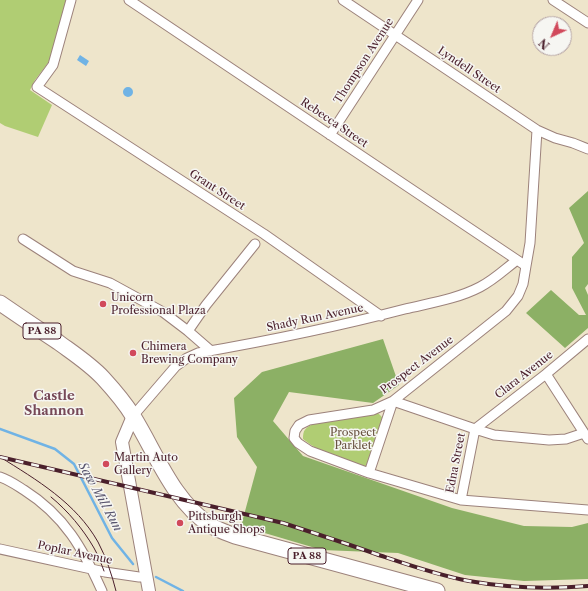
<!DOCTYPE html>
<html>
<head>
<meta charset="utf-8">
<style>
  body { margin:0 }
  #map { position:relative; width:588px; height:591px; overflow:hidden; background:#eee5cb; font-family:"Libre Caslon Text",serif }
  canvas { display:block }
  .north { position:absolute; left:532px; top:16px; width:40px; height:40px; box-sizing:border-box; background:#f6f6f2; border:1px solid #b1a0a2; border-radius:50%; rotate:224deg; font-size:11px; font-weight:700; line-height:16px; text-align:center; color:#4a1f2b }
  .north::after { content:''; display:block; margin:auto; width:14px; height:18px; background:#d1495b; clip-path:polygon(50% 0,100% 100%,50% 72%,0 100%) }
</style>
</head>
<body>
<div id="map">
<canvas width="588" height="591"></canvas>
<div class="north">N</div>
</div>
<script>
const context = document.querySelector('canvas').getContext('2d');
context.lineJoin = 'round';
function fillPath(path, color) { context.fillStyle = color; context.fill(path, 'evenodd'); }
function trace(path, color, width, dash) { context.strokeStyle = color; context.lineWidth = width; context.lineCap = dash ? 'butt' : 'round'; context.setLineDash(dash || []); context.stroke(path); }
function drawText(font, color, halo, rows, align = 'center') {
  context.font = font + ' "Libre Caslon Text",serif'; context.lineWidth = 3; context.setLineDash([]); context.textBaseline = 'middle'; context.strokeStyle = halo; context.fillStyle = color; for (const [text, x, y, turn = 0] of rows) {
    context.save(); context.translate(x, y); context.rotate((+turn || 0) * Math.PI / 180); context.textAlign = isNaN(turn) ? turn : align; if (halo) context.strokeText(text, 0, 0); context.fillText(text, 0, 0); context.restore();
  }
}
fillPath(new Path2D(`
  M0,0H67L51,56L48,63L35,80L30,90L52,105L38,137L5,126L0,123Z
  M377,412L383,418L367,467C345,460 321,454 303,439C303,430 305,428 313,424Z`), '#b0cd73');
fillPath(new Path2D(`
  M588,191V284L585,288L588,295V328L565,348L526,313L551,290L579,315H586L572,288V257L584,243L569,208Z
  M383,339L399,385L373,403L289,392L273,421L303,456L452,508L524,526L572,527L588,523V579L524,581L465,575L398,553L322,550L241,526L257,467L237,437L234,398L262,372Z`), '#8cb065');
fillPath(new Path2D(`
  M80,55L89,61L86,66L77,60Z
  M123 92a5 5 0 1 1 10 0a5 5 0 1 1-10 0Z`), '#70b3e5');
trace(new Path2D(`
  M0,429L55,449L74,464L112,538L133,564
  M156,577L183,591`), '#70b3e5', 2.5);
const minor = new Path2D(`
  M71,0L53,65L37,87L264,234L381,316
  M129,0L526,266
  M343,0L537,130L555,138L573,143L588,149
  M553,0L588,23
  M537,130L530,243L526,266L523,284L518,296L506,311L393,401L373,410L309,420L299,425L295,431L294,438L298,443L310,451L369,473L461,500L588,510
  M330,135L418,0
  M23,239L73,271L110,283L163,312L188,331L211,351
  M188,331L206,305L255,244
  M546,374L588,439
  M133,416L176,366L187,358L198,353C267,341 336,327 405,309C430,303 457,299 480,287C494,280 505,269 517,260
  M369,473L393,401L475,429L494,435L549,440L566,439L584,433
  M0,477C9,480 16,485 24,490C65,516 83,549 102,591
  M461,500L475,429L546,374L588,339
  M0,549L105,572L139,577H147`);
const tertiary = new Path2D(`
  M133,416L122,442L149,591`);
const primary = new Path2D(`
  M0,303C19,316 38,329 58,342C73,353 90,364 103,378C114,390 125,403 133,416C156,453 173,501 210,525C218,530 227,533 235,536L437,591`);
trace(minor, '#9c827b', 11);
trace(tertiary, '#9c827b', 14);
trace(primary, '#9c827b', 17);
trace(minor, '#fff', 9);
trace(tertiary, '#fff', 12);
trace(primary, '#fff', 15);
trace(new Path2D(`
  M0,457C37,480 76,503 98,542C106,557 112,575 116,591
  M51,497C68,511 83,529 94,548C98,555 101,563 104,571`), '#4a1f2b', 1);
const rail = new Path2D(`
  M0,457L283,523C314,533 345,543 376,554C406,564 437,575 469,581C508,588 549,589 588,586`);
trace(rail, '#4a1f2b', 4);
trace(rail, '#f6f6f2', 2.5, [8]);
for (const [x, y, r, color] of [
  [103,304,4,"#d1495b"],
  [133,353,4,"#d1495b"],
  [106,464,4,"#d1495b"],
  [180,523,4,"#d1495b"]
]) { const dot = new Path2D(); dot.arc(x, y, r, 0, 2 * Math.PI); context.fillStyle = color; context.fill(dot); trace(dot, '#f6f6f2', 1.5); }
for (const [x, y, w] of [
  [42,331,38],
  [307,556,38]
]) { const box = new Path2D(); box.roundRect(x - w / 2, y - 8, w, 16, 3); context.fillStyle = '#f6f6f2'; context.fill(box); trace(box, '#4a1f2b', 1); }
drawText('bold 10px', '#4a1f2b', null, [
  ["PA 88",42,331],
  ["PA 88",307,556]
]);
drawText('11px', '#4a1f2b', '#f6f6f2', [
  ["Thompson Avenue",364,61,-57],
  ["Lyndell Street",469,70,34],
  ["Rebecca Street",334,123,34],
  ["Grant Street",217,190,33],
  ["Shady Run Avenue",315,318,-12],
  ["Prospect Avenue",417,365,-37],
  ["Clara Avenue",524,375,-38],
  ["Edna Street",456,463,-79],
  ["Poplar Avenue",75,553,12]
]);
drawText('11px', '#4a1f2b', '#f6f6f2', [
  ["Unicorn",111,298],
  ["Professional Plaza",111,311],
  ["Chimera",141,347],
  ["Brewing Company",141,360],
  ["Martin Auto",114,458],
  ["Gallery",114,471],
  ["Pittsburgh",188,517],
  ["Antique Shops",188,530]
], 'left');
drawText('11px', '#695341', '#f6f6f2', [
  ["Prospect",353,433],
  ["Parklet",353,446]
]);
drawText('italic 12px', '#57536c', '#f6f6f2', [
  ["Saw Mill Run",100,497,61]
]);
drawText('bold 13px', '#764857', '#f6f6f2', [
  ["Castle",54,396],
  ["Shannon",54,411]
]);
</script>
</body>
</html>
